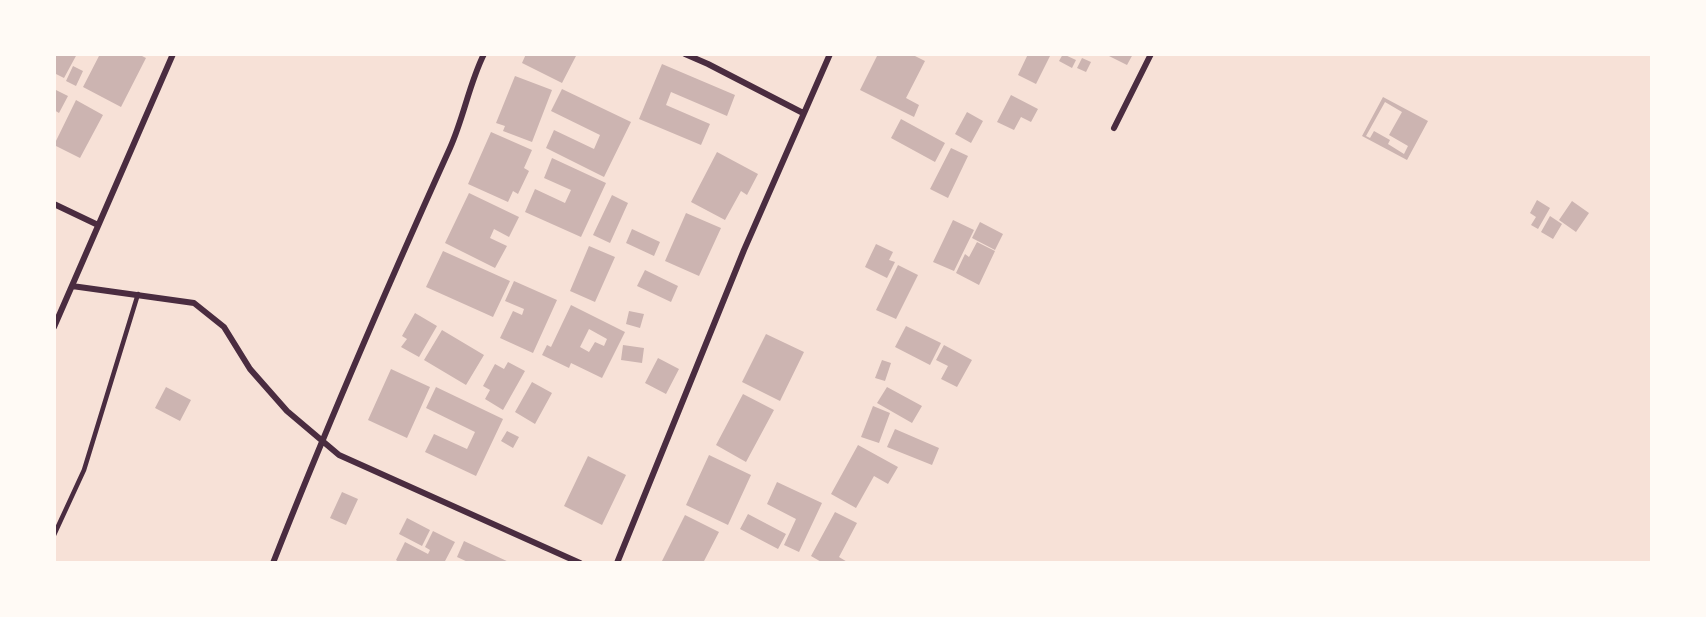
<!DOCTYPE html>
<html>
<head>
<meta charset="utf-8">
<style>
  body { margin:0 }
  #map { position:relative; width:1706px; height:617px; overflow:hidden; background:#f7e1d7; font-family:"Nunito Sans",sans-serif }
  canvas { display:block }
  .frame { position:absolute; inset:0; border:56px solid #fffaf5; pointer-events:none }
</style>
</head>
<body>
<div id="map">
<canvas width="1706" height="617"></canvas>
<div class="frame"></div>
</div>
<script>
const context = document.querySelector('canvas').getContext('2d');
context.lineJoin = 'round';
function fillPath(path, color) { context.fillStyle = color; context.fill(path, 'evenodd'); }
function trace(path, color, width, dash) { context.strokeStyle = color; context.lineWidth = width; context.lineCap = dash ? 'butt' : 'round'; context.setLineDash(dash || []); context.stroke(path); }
fillPath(new Path2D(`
  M54,54H77L64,78L54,73Z
  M100,54H138L146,58L121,107L83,87Z
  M526,54H577L562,83L522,63Z
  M878,54H911L925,61L906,98L919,105L914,117L860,90Z
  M1028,54H1051L1036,84L1018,75Z
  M1063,54L1076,60L1072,68L1059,61Z
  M1105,54H1133L1127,65Z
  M1082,58L1091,62L1086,72L1077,68Z
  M662,64L735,95L727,116L671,92L666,105L710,124L701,145L639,119Z
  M73,66L83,71L76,86L66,81Z
  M515,76L552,90L532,142L503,131L505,126L496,123Z
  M54,89L68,96L59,113L54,110Z
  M562,89L631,122L604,177L546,148L554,130L594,149L600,135L551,111Z
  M1011,95L1038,109L1031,122L1021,117L1014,130L997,122Z
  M1383,97L1428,121L1407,160L1362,136ZM1385,102L1402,112L1389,135L1408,146L1404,154L1388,144L1390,140L1374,131L1370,138L1366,136Z
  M76,100L103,115L80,158L54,145Z
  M967,112L983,121L971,143L955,134Z
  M901,119L945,143L935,162L891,138Z
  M491,132L532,150L524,168L529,171L518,194L513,191L508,202L468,184Z
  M951,148L968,156L948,198L930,189Z
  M717,152L758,174L747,195L741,191L725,220L691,202Z
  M552,158L606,183L581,237L525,212L535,189L565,203L571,190L544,178Z
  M469,193L519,217L509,237L494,229L490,238L507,246L495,268L445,243Z
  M612,195L628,203L610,243L593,235Z
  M1537,200L1550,208L1538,229L1531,225L1536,217L1530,213Z
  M1572,201L1589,213L1576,232L1559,220Z
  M686,213L721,228L699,276L665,261Z
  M1550,216L1562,224L1553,239L1541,232Z
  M953,220L974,230L954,271L933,262Z
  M980,222L1003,234L995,250L972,238Z
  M632,229L660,242L654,256L626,243Z
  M977,242L995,251L979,285L956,273L965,254L969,257Z
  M876,244L893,252L889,260L895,262L887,278L865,267Z
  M589,246L615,257L595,302L570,291Z
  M443,251L510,281L493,317L426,287Z
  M898,265L918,275L896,319L876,310Z
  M645,270L678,286L671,302L637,286Z
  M514,281L557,300L533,353L500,338L513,311L522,315L524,309L505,301Z
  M571,305L625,332L602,378L571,363L569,368L542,355L547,345L551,347ZM589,329L607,339L604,346L595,342L589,352L580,347Z
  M629,311L644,314L640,328L626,324Z
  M415,313L437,326L419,357L401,347L407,339L402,336Z
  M906,326L941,343L930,365L895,347Z
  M442,330L484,355L466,385L424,360Z
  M766,334L804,352L780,401L742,382Z
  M623,345L644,348L642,363L621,360Z
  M944,345L972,360L957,387L941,379L948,366L936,360Z
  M658,358L679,369L666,394L645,383Z
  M882,360L891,363L885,381L875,378Z
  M508,362L525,371L503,410L485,399L490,390L483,386L495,364L504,369Z
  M391,369L430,387L407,438L368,420Z
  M532,382L552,393L535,424L515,412Z
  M166,387L191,400L180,421L155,408Z
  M436,387L503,419L476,476L425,452L434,434L467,449L475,432L426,408Z
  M887,387L922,406L912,423L877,403Z
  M743,394L774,410L746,462L716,445Z
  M873,406L890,413L879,443L861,437Z
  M895,429L939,448L932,465L887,447Z
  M507,431L519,437L513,448L501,441Z
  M858,445L898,467L888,484L874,476L856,508L831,494Z
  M709,455L751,475L728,525L686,505Z
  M588,456L626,475L602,525L564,506Z
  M777,482L822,503L799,552L784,545L796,519L767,504Z
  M342,492L358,499L346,525L330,518Z
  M835,512L857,523L839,557L849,563H823L811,556Z
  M748,514L786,534L778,549L740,529Z
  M685,515L719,532L703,563H661Z
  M407,518L430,530L422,546L399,534Z
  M433,531L455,542L444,563H400L396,560L405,542L428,554L430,550L425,547Z
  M464,541L511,563H470L457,557Z`), '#ccb4b1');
trace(new Path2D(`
  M54,535L84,470L138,294`), '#4a2c40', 4.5);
trace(new Path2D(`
  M685,54L708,64L803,113
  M1114,128L1151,54
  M54,204L98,225
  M72,286L194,303L224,327L250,369L287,411L339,455L580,563
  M54,327L173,54
  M273,563C328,423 388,285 450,148C464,117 469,84 484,54
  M617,563L744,250L830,54`), '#4a2c40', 6);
</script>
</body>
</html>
